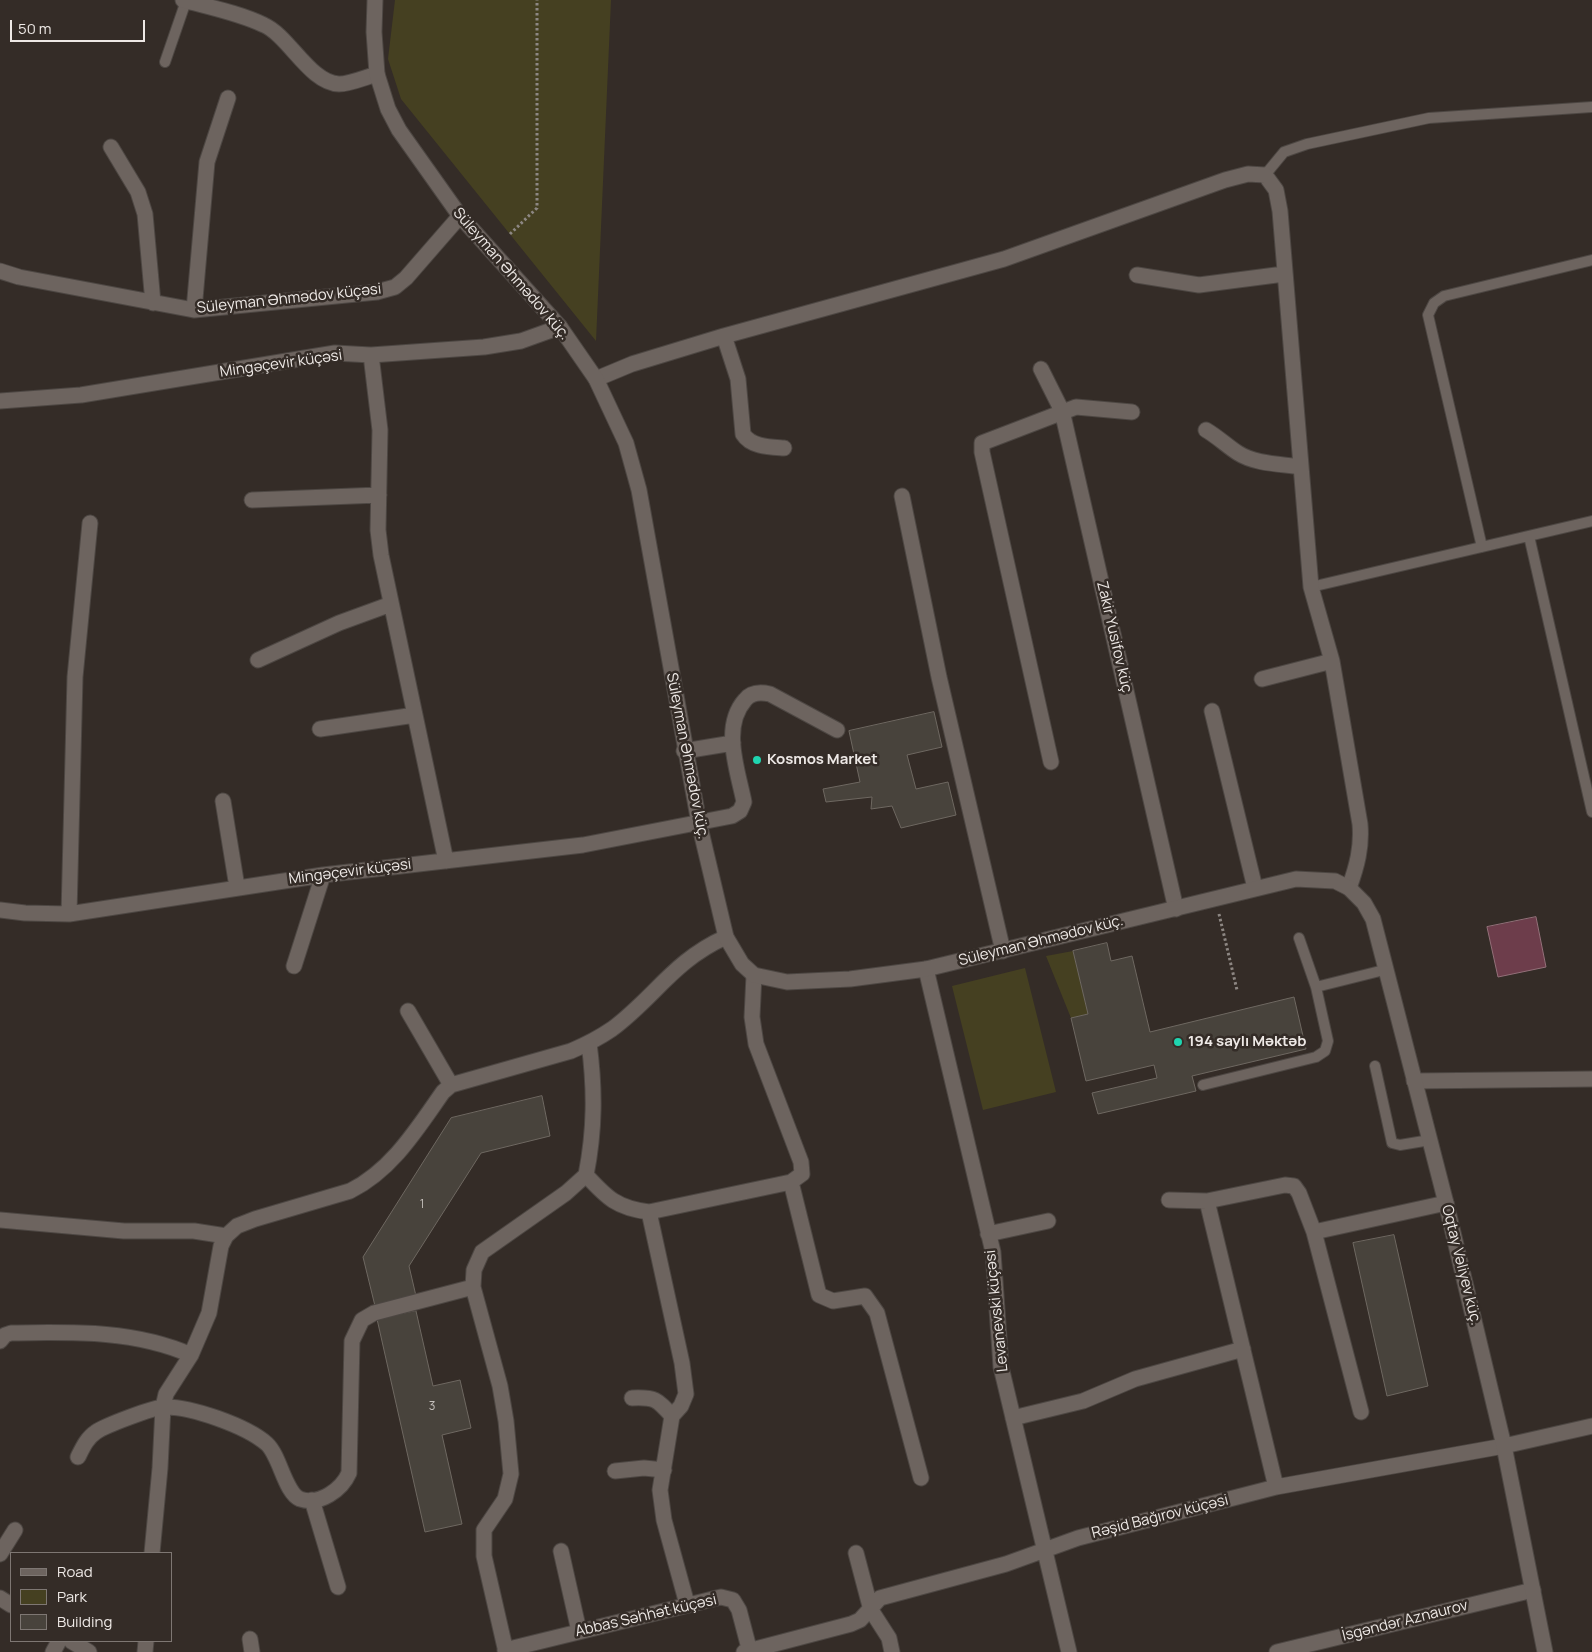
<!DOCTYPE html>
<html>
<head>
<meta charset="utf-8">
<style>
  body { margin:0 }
  #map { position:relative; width:1592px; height:1652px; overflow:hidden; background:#342c27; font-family:Manrope,sans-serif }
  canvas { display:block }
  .legend { position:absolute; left:10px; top:1552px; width:162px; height:90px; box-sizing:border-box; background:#342c27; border:1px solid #7e7773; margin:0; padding:6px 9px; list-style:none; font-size:15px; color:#ede8e5 }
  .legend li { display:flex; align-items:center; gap:10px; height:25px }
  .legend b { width:25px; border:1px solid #7e7773 }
  .scale { position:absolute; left:10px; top:20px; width:135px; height:22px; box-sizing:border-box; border:2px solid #ede8e5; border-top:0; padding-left:6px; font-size:15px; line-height:18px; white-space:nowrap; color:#ede8e5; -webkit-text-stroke:4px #342c27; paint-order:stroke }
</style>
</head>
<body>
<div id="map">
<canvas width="1592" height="1652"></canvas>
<ul class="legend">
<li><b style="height:6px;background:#6d645f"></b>Road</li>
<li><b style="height:14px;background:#454021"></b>Park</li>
<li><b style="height:14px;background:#48433c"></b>Building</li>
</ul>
<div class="scale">50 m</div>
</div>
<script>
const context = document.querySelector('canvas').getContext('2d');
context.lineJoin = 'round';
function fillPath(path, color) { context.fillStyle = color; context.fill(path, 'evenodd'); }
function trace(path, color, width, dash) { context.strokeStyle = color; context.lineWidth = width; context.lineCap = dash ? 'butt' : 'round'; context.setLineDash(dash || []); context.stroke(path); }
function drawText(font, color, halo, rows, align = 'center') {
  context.font = font + ' Manrope,sans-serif'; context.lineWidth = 5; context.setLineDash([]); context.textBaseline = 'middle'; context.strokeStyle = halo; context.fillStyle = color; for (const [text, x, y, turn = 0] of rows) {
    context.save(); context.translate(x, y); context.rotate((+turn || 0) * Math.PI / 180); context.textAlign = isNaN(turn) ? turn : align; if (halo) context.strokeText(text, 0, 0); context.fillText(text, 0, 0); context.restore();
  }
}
fillPath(new Path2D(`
  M395,0H611L596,341L401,99L388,59Z
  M1073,951L1088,1014L1071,1018L1046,956Z
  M1025,968L1056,1092L983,1110L952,986Z`), '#454021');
const water = new Path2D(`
  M1536,917L1546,967L1498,977L1487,927Z`);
fillPath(water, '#6d3d4b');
trace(water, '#937079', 1);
const building = new Path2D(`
  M934,712L942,747L907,755L916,789L948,782L956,815L901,828L892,806L871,809L872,797L826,802L823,789L860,782L849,731Z
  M1107,943L1111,961L1132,956L1150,1032L1294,997L1306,1049L1192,1076L1196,1091L1098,1114L1092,1093L1157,1078L1154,1065L1086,1081L1071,1018L1088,1014L1073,951Z
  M542,1096L550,1136L481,1153L409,1266L416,1296L375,1306L363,1257L451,1118Z
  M1394,1235L1428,1386L1387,1396L1353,1243Z
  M416,1311L433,1386L460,1380L471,1428L442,1435L462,1524L425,1532L377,1319Z`);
fillPath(building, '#48433c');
trace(building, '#6e6861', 1);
const service = new Path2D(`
  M165,62L186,1
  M1265,175L1284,152L1307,144L1429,118L1592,107
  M1529,536L1592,812
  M1482,547L1428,315L1434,303L1444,296L1592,260
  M1311,587L1592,521
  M1316,987L1388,969
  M1375,1066L1392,1143L1400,1145L1430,1140
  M1203,1085L1316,1057L1325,1051L1328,1041L1316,987L1299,938`);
const minor = new Path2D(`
  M183,0C209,7 239,13 264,25C289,36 310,83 339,84C350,84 366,77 377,74
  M111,147L138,192L145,214L153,303
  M0,271L19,277L194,310L377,292L395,287L406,278L460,216
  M1137,275L1199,285L1284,274
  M194,310L207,162L228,98
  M724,336L738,379L743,434C751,447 770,447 784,448
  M371,355L380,430L378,530L381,555L446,861
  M1041,369L1062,411L1176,909
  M596,379L632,364L724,336L1004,259L1225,180L1248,174L1265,175L1276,190L1280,211L1311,587L1332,661L1360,824C1362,847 1357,866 1349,888
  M0,401L81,395L335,353L371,355L484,347L521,341L560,327
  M1206,430C1218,437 1227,446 1238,453C1255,464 1281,464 1300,467
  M902,496L939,677L1003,951
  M252,500L379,495
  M258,660L339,623L391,604
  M1262,679L1332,661
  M1212,711L1255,888
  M320,729L415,715
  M684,751L733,743
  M1051,762L982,452V443L1076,407L1132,412
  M223,801L237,887
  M0,910L25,913L69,914L323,875L583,845L732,816L740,811L744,802C738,771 721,727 745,700C751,692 761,692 770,694L837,730
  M69,914L75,677L90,523
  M294,966L323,875
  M926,969L993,1252L1001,1367L1069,1652
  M408,1011L451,1085
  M589,1043C595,1089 595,1129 586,1175C607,1198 617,1208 649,1212L791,1182L802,1174L801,1162L756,1044L752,1017L754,975
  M1414,1081L1592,1079
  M791,1182L819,1295L833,1301L865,1296L877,1313L921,1478
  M1169,1200L1207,1201L1285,1185L1294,1186L1299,1193L1314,1232L1361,1412
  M1207,1201L1276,1487
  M649,1212L682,1363L686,1394L681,1406L672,1416L660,1490L664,1520L687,1604
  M0,1220L124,1231H194L226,1236
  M1314,1232L1446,1203
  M988,1234L1048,1221
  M0,1341L5,1335L11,1333C73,1332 134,1330 191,1355
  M632,1398C655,1397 657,1399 672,1416
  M1013,1418L1083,1401L1135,1379L1243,1349
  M78,1457C83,1447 87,1438 96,1432C104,1426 154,1407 164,1407C190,1406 247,1426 267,1444C280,1456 285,1493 300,1499C320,1506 342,1489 349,1473L352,1341L362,1320L374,1313L473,1287
  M615,1471L644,1468L664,1470
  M312,1500L338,1587
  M561,1551L579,1631
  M152,1553L160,1468L163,1407L166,1394L191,1355L209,1313L221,1246L226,1236L237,1226L255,1219L350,1191C392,1170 417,1129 443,1092L451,1085L571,1051C585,1045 599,1038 612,1029C654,998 674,960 726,937
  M856,1553L871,1610L889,1638L892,1652
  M0,1554L15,1530
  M0,1598L11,1605
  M250,1639L252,1652
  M71,1641L89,1652
  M505,1650L721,1597L733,1600L739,1610L750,1652
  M53,1652L59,1641
  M145,1652L146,1641
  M506,1652L484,1556V1530L505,1499L511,1474L506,1421L500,1386L473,1287L474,1270L482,1252L566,1193L586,1175
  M744,1652L851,1624L860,1620L880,1598L1006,1564L1078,1538L1276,1487L1504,1446
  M1277,1652L1533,1590`);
const tertiary = new Path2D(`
  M375,0L374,32L377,74L388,109L399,130L460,216L560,327L596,379L626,443L639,490L699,823L726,937L742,964L754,975L787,982L850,979L926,969L1296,879L1335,881L1349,888L1364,903L1373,919L1446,1203L1504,1446L1545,1652
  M1504,1446L1592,1426`);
trace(service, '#4d4743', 12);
trace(minor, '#4d4743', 17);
trace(tertiary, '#4d4743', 17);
trace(new Path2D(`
  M510,234L537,208V0
  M1219,914L1237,990`), '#8d8783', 3, [2.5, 2.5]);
trace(service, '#6d645f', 10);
trace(minor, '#6d645f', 15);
trace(tertiary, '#6d645f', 15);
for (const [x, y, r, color] of [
  [757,760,5,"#1fd5b0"],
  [1178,1042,5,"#1fd5b0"]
]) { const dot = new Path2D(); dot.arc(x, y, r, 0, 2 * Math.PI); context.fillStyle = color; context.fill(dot); trace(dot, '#342c27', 2); }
drawText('12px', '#c4bfbb', null, [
  ["1",422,1205],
  ["3",432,1407]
]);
drawText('15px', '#ede8e5', '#342c27', [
  ["Süleyman Əhmədov küç.",511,274,49],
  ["Süleyman Əhmədov küçəsi",289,299,-6],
  ["Mingəçevir küçəsi",281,364,-8],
  ["Zakir Yusifov küç",1114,637,77],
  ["Süleyman Əhmədov küç.",687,756,79],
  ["Mingəçevir küçəsi",350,872,-7],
  ["Süleyman Əhmədov küç.",1041,941,-14],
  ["Oqtay Vəliyev küç.",1461,1265,76],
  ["Levanevski küçəsi",997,1311,-96],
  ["Rəşid Bağırov küçəsi",1160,1517,-14],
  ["Abbas Səhhət küçəsi",646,1616,-13],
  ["İsgəndər Aznaurov",1405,1621,-14]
]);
drawText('bold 15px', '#ede8e5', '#342c27', [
  ["Kosmos Market",767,760],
  ["194 saylı Məktəb",1188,1042]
], 'left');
</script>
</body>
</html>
